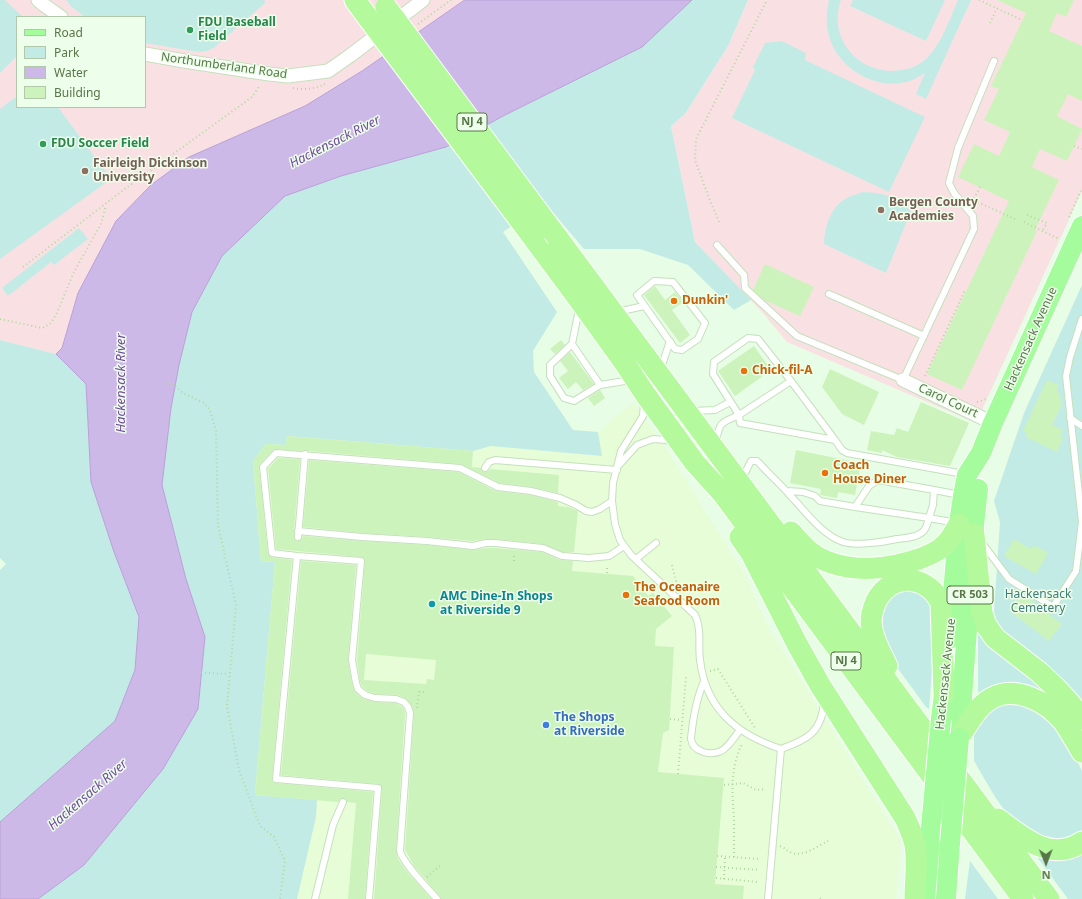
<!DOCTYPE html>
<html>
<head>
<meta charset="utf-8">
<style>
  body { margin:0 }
  #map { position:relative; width:1082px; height:899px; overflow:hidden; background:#e7fde5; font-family:"Noto Sans",sans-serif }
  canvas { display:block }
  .legend { position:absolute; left:16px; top:16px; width:130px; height:92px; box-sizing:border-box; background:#edffeb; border:1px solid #b2c8aa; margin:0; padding:5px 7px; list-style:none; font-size:12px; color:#597649 }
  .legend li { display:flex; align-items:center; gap:8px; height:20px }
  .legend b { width:20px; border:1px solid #b2c8aa }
  .north { position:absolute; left:1026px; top:843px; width:40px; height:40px; -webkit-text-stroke:3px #edffeb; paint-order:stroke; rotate:179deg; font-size:11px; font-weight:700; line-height:16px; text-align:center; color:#597649 }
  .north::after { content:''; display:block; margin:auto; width:14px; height:18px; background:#597649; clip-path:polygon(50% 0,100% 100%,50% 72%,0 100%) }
</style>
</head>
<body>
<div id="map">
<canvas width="1082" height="899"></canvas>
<ul class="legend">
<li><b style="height:5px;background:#a4fc9c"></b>Road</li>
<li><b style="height:11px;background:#c3ebe6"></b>Park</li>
<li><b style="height:11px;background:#cdb9e7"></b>Water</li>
<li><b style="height:11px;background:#cdf3bc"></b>Building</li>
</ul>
<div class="north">N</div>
</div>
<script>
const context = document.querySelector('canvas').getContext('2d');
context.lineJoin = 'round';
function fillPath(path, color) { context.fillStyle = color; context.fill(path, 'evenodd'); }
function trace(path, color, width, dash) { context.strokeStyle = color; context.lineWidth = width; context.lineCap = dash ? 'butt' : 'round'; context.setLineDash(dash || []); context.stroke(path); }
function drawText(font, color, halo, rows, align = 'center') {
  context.font = font + ' "Noto Sans",sans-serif'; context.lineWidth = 3; context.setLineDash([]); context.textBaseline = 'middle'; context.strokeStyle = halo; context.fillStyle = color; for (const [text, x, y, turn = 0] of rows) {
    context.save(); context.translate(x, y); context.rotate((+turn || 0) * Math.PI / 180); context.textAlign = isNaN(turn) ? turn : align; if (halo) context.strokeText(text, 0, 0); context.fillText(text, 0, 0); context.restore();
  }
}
fillPath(new Path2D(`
  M633,402L663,444L747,578L766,624L901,841L896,899H267L198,709L205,637L171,408L298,406L598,432Z`), '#e7fdd8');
fillPath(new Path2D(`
  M0,0H465L362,71L305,106L189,157L151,185L116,222L78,293L62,348L56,354L0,340ZM17,17H145V107H17Z
  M748,0H1082V191L976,423L787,342L762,312L695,242L671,126L685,114L728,46Z`), '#f9e1e3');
fillPath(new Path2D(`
  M0,0H5L23,17H17V56L0,73Z
  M66,0H264L266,2L215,47L207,51L199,52L145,43V17H85L72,7Z
  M692,0H748L728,46L685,114L671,126L695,242L751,300L734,310L688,265L640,249H584L545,203L503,232L557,312L533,351L534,372L573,430L598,432L602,456L491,446L473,451L287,436L286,445L266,444L253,461L261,561L275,562L255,795L317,800L316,817L297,899H38L84,865L163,769L198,709L205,637L186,579L162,485L171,408L179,365L192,312L222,256L285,196L341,176L446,147L505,115L642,47Z
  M829,0H841C828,36 855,71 893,71C902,70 912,69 919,64C939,53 949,20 958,0H971L926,99L916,94L925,73C919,76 913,81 906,82C875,90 840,69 830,39C826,27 826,13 829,0Z
  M853,0H945L926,41L850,6Z
  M782,41L806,53L805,60L925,117L889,192L732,118L755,70L753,67L765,43Z
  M17,96V107H58L111,179L0,259V109Z
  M863,192C885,193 894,195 911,211L886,273L824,244C825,226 830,207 847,198C852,195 858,194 863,192Z
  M79,228L88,239L54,265L51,262L8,296L2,288Z
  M1082,285V704L1070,687L993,626L1000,522L994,501L1024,413Z
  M0,340L56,354L86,384L91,482L114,552L139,617L135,670L115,721L0,822V570L6,564L0,558Z
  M908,591C926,593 933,602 936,619L929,709L926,707L888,655L880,619L882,610L892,597L902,592Z
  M978,626L1050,692L1045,696L993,688L981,693L978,692Z
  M1009,701L1034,708L1057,727L1071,749L1082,771V831L1075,839L1056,844L1010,818L995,797L974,761V732L984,712Z
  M1034,853H1082V899H1068Z
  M970,861L998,899H965Z`), '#c3ebe6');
const water = new Path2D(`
  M465,0H692L642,47L505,115L446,147L341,176L285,196L222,256L192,312L179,365L171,408L162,485L186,579L205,637L198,709L163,769L84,865L38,899H0V822L115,721L135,670L139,617L114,552L91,482L86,384L56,354L62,348L78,293L116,221L151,185L189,157L305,106L362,71Z`);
fillPath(water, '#cdb9e7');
trace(water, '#b99fd9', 1);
fillPath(new Path2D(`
  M997,0H1074L1066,17L1057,13L1049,31L1082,46V101L1068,94L1057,116L1082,129L1067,161L1040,149L1032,167L1059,180L1035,230L1037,231L962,390L927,374L1009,201L958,177L974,144L999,156L1010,132L984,120L999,89L991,86L1026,13Z
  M765,264L814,287L800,316L764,300L753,290Z
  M655,286L665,300L675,292L683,302L672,310L690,335L680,343L644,295Z
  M561,340L565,345L555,354L550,349Z
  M754,346L771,370L735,396L718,371Z
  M570,352L594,384L583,390L576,382L568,389L559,378L568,371L560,361Z
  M830,369L879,392L864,425L842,414L822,387Z
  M1047,380L1059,385L1057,388L1062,404L1052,425L1063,430L1060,437L1063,438L1057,452L1026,437L1027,433L1023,431Z
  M600,390L605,398L594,406L588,398Z
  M921,402L969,423L950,466L897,457L882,450V453L867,450L871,431L894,435L897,428L908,432Z
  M287,436L473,451L472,467L481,468V470L484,472H487L490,469L559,475L558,493L532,487L499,483L460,464L308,451L305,450L302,451L276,449L273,450L259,465L268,555L271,557L292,560L272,781L276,783L373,792L365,899H348L356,803L347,802L346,799L343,798L340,799L338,802L255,795L275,562L261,561L253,461L266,444L286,445Z
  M796,450L861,463L855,495L838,492L837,498L820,495L821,489L790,483Z
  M278,458L300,459L294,531V539L297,541L301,540L303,536L362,541L427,545L473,550L487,548H495L542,552L560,560L573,561L572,571L633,576L648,596L653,593L672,616L656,629L655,646L674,647L669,730L663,733L658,772L724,778L715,884L744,886L743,899H441L440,896L414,866L405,850L414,713L412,706L407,699L398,695L376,694L367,691L362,686L360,682L357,660L365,559L361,557L276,549L268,469ZM366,654L436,660L434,680L427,679L426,684L364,680Z
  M309,460L459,472L496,491L530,495L558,502V506L568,507L578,511L574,552H563L543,544L495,539H485L473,541L427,537L362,533L303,527Z
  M1014,539L1031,549L1034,545L1048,553L1036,574L1004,556Z
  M301,561L356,565L348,660L352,684L355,692L363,699L375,702L395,703L401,706L404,709L405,714L396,851L398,859L407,872L431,899H374L382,788L381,785L378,784L281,775Z
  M1021,593L1062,624L1049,641L1008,610Z`), '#cdf3bc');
const service = new Path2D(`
  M717,245L744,275L745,288L797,336L903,380L974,229L973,216L954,193L949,183L958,148L994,61
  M654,281L673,282L705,323L698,339L682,350L675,349L637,295Z
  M829,294L924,336
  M579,309L572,344L550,365V376L564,398L574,401L600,385L631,380
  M617,312L644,306
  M572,344L600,385
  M661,368L670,341
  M644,402L643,416L621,451L613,483L612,501L615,524L620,540L631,555L695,615C702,629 698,645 700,660C706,709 736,734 781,749L768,899
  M692,411L715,410L730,402
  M1070,418L1082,426
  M835,440L740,423L739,415L791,381L835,440L842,450L847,453L964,474
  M716,441C720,421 721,423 739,415L713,374L714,362L748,338L758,339L791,381
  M619,465L637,445L653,439L666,440L672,442
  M485,468L489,462L495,460L617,470
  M742,479L751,461H757L759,463C769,474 779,483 789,494C804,510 822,535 843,542C856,546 884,542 897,539C906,538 921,537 925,529C927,526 928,521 929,518L957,523
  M934,490L933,505L929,518L855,507L869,486L878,480L934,490L960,495
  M787,491L803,492L815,496L820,501L855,507
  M298,531L362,537L427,541L473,546L486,543H495L533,547L543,548L562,556L589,558L609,556L624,546
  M298,537L305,454
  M982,542L985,547L1009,579L1053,607L1076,571L1082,522L1066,376L1070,357L1082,319
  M297,556L272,553L263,467L276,453L460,468L498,487L531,491L560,498L576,505L586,511L592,512L600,509L612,501
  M636,559L656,543
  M704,681C697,697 694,713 692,729C692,732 691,736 691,739C693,752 710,756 721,751C729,747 734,737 740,730
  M781,749C806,740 822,733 824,702
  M315,899L333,825L343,802
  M369,899L378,788L276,779L297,556L361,561L352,660L356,683L358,689L365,695L375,698L396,699L404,702L408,707L410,713L400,851C404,865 427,887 437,899`);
const minor = new Path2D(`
  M38,0L44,5L61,17
  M145,54L184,61L269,74L288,76L328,71L351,55L423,0
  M903,380L993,423`);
const primary = new Path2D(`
  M949,639L959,524L963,496L967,475L981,453L993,423L1082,226
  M941,719L946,677
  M959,738L970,590L974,525L978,489
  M925,899L932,817
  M946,899L950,843`);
const trunk = new Path2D(`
  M355,0L369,19
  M557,237L1049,899
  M534,239L580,301L624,362L645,394L695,463L723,494L1023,899
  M791,532C801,544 811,555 826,561C855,573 890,569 919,559C927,556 935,553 941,548C950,542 954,532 959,524
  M974,534L982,613L986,625L995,638L1039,672L1057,689L1069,702L1082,719
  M740,537L751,553L797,644L820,685L905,818C909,827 913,835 915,845C918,862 915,881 915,899
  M887,666C880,651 868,631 872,614C879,575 924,568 941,603L944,694
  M959,738C967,725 978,705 992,698C1016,685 1047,702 1063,721C1070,731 1076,742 1082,752
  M998,819C1022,837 1051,863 1082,842`);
trace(service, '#c5e0bd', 8);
trace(minor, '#c5e0bd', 15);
trace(primary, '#fff', 22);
trace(trunk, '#fff', 23);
trace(new Path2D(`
  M979,0L1022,20
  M990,23L997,8
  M418,24L451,0
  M293,88C304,90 315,89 325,84
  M1074,146L1082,149
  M980,187L973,200L1017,220
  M1027,215L1047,223L1042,231
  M1069,217L1082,188
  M719,222L709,198L695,160L696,139L767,0
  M1024,222L1059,239
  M23,267L122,191L252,97L260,85
  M0,319L42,328L50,324L56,315L74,272L101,224L106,205
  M925,376L965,290
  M168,383L175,386L183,393L204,403L210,410L216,431L218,525L236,605L227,706L239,770L260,826L274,837L285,861L280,899
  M977,402L986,399
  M514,561V553
  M672,565L676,581L673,583
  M607,568V574
  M710,671L718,669L755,728
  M197,672L208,673L229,674
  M417,708L419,692H425
  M670,719L682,720
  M678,774L686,677
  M724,785L743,783L756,790L766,789
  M780,846C785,848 787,851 792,853C803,857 818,846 828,841
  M717,856L760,859
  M734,857C734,844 734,832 734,819C732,793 730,768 742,744
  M716,867L759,870
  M427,877L441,865
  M716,878L758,882
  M724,879L725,856
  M820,899L823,897`), '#b1d89f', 2, [1, 3]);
trace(service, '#fff', 6);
trace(minor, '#fff', 13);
trace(primary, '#a4fc9c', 20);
trace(trunk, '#b4fa9c', 21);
const primaryBridge = new Path2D(`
  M932,817L941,719
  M950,843L959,738`);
const trunkBridge = new Path2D(`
  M386,7L557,237
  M369,19L534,239`);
trace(primaryBridge, '#fff', 22, []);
trace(trunkBridge, '#fff', 23, []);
trace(primaryBridge, '#a4fc9c', 20);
trace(trunkBridge, '#b4fa9c', 21);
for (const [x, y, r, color] of [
  [190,30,4,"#2e9e5b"],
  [43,144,4,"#2e9e5b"],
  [85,171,4,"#8d6e63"],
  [881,210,4,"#8d6e63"],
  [674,301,4,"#e8710a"],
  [744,371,4,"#e8710a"],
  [825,473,4,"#e8710a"],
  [626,595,4,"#e8710a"],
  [432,604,4,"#0f9aa8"],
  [546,725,4,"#3f7fe0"]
]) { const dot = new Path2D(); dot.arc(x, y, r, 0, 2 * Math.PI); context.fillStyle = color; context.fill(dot); trace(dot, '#edffeb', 1.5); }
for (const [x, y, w] of [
  [472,122,30],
  [970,595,46],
  [846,661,30]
]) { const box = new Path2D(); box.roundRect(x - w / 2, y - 9, w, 18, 3); context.fillStyle = '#edffeb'; context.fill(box); trace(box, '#597649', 1); }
drawText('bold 11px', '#597649', null, [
  ["NJ 4",472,122],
  ["CR 503",970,595],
  ["NJ 4",846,661]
]);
drawText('bold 12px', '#27864d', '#edffeb', [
  ["FDU Baseball",198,23],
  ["Field",198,37],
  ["FDU Soccer Field",51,144]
], 'left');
drawText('12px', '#597649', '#edffeb', [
  ["Northumberland Road",224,66,8],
  ["Hackensack Avenue",1031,339,-66],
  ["Carol Court",948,401,25],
  ["Hackensack Avenue",946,674,-84]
]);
drawText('bold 12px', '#785e54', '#edffeb', [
  ["Fairleigh Dickinson",93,164],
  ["University",93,178],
  ["Bergen County",889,203],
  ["Academies",889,217]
], 'left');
drawText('bold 12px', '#c56008', '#edffeb', [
  ["Dunkin'",682,301],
  ["Chick-fil-A",752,371],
  ["Coach",833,466],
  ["House Diner",833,480],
  ["The Oceanaire",634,588],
  ["Seafood Room",634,602]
], 'left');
drawText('12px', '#417c7c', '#edffeb', [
  ["Hackensack",1038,595],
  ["Cemetery",1038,609]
]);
drawText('bold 12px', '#0d838f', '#edffeb', [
  ["AMC Dine-In Shops",440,597],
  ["at Riverside 9",440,611]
], 'left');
drawText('bold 12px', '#366cbe', '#edffeb', [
  ["The Shops",554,718],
  ["at Riverside",554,732]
], 'left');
drawText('italic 13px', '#724b9f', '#edffeb', [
  ["Hackensack River",335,142,-27],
  ["Hackensack River",121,383,-90],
  ["Hackensack River",88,795,-41]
]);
</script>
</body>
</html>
